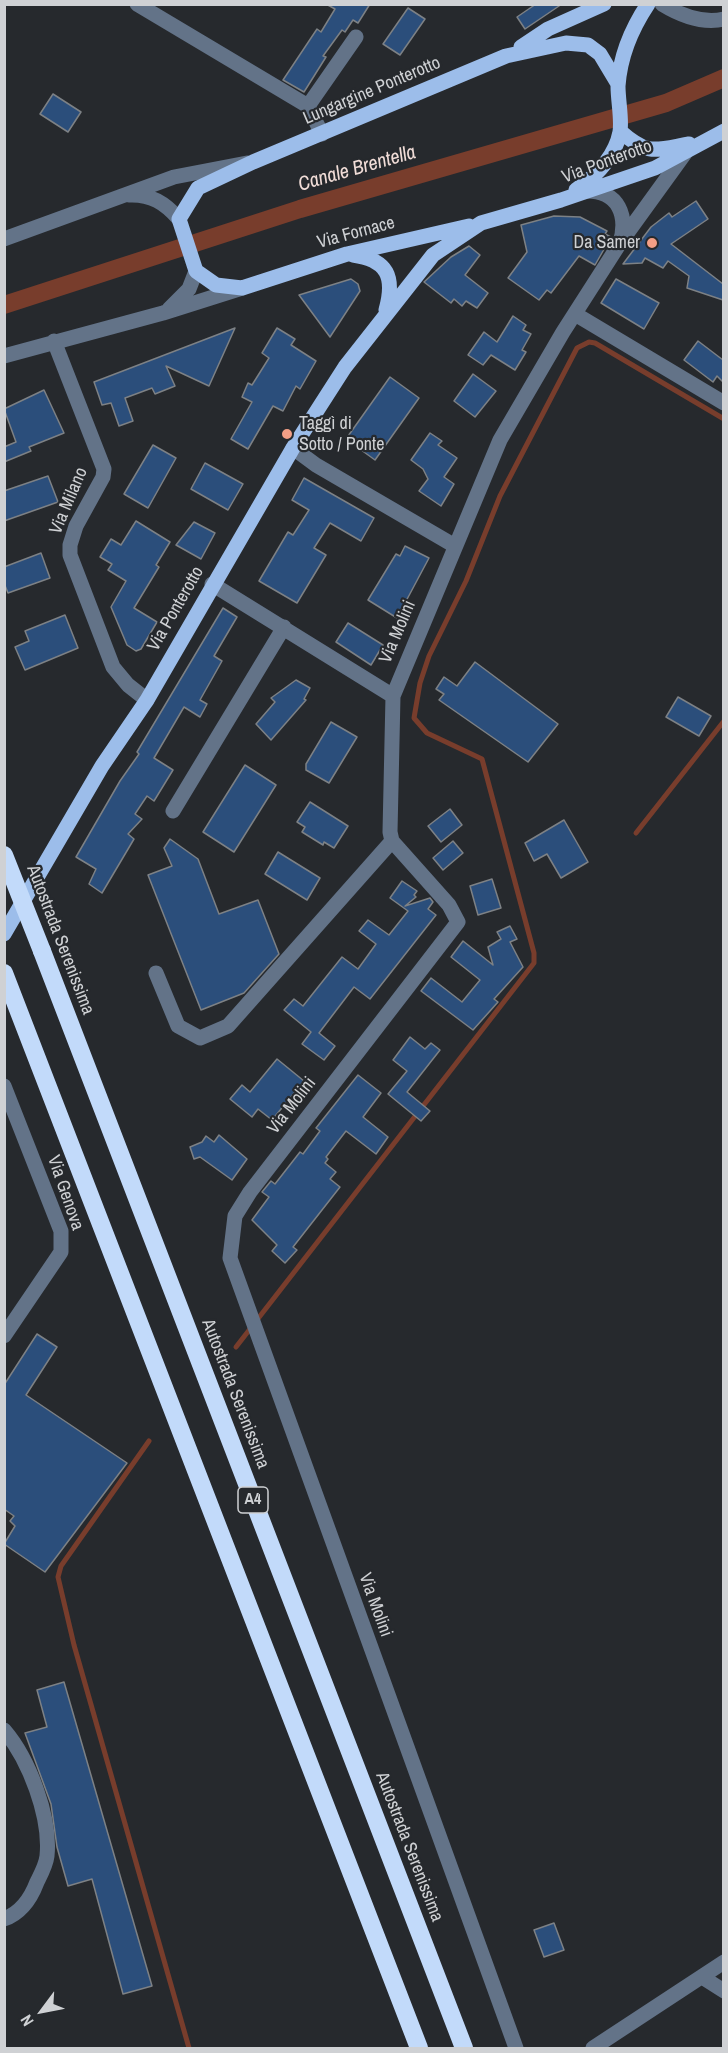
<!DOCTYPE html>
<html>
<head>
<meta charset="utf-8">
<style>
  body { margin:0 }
  #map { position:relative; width:728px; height:2053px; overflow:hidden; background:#26292d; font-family:"Archivo Narrow",sans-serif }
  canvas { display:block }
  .frame { position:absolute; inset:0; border:6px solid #cfd1d4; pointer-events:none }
  .north { position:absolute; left:12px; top:1981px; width:60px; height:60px; -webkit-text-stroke:4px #26292d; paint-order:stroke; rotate:238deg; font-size:16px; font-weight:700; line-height:24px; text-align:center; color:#cfd1d4 }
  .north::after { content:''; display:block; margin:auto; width:21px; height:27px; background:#cfd1d4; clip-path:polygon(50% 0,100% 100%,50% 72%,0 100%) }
</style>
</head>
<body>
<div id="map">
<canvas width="728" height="2053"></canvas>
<div class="frame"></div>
<div class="north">N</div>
</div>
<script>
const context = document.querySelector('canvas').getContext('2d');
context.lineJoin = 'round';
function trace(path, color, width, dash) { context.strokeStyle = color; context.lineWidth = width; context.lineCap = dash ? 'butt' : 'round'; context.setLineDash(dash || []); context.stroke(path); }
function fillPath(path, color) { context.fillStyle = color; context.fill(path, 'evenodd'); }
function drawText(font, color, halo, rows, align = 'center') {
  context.font = font + ' "Archivo Narrow",sans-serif'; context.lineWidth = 4.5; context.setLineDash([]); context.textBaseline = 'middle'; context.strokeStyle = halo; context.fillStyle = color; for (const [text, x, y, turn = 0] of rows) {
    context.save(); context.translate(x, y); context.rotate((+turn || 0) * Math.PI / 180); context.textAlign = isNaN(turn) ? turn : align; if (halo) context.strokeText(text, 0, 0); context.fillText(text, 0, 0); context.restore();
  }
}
trace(new Path2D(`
  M636,833L724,721
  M236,1347L534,963V953L482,759L427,733L414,718L420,683L429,656L466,581L500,496L577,348L589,342L595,343L724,419
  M149,1441L61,1566L58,1577L74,1645L189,2048`), '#783d2c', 5);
trace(new Path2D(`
  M4,305L300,209L666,103L724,78`), '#783d2c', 18);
const building = new Path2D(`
  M326,4H370L358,23L353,20L345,32L342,30L323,56L326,57L304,92L283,80L317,29L321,32L335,9Z
  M536,4H562L525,29L517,17Z
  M408,8L425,19L400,55L383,44Z
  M53,94L81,112L68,132L40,114Z
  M696,201L708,219L671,244L723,284V300L687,288L689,276L668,261L663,268L645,258L642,263L623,264L651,227L669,213L672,217Z
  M554,216L580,217L607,231L605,234L611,237L595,265L579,256L551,293L547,290L539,300L508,278L527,252L521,225Z
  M469,246L480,255L465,275L488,293L477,308L466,301L462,306L454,299L451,303L424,282L451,257Z
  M351,279L358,284L360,291L330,337L299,295Z
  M616,279L659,303L644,329L601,303Z
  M513,316L526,325L523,330L531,334L522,350L526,352L515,370L491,355L483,365L468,355L484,332L497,342Z
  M235,328L209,386L166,366L175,386L155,394L152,388L125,398L133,421L119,426L111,403L102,405L94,382Z
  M277,328L295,339L291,345L316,361L300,389L296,386L283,411L273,406L248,449L231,439L252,402L242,397L248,383L252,385L269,358L262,353Z
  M698,341L723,360V382L717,376L713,382L684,360Z
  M473,374L496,391L475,417L454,401Z
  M390,377L419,398L375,460L346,439Z
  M44,390L64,433L29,447L31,451L4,462V447L16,442L4,409Z
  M430,433L442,441L438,445L457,458L444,477L454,484L441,506L419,491L428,479L423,469L411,460Z
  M153,445L176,458L148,508L124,494Z
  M205,463L243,484L228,510L191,489Z
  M48,476L58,502L4,521V491Z
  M304,478L374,518L361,541L330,523L314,548L326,555L297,603L259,581L288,532L293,535L309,510L292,500Z
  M136,521L170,542L156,565L159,567L134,608L157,622L141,649L136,651L127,645L111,607L126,581L108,570L112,564L100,557L111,539L121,545Z
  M194,522L215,533L201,559L176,545Z
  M405,546L429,558L397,618L368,600L396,554L400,556Z
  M41,553L50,578L8,593L4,583V567Z
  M223,608L237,617L214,656L222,661L200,700L207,704L200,717L184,707L154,758L173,770L154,801L147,796L135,814L142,819L128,834L134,839L102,893L89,884L96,869L76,857L120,781L139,754L137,752Z
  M65,615L78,648L25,670L15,647L29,641L25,631Z
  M348,623L383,645L371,665L336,642Z
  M475,662L558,724L528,762L439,700L444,694L436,689L444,677L457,686Z
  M296,680L310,688L304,699L306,700L271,740L256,724L275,702L271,698Z
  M678,697L711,716L699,736L666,717Z
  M331,722L357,737L329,783L306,770V764Z
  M245,765L276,785L234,852L203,832Z
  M310,802L348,826L334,848L324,842L323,845L302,832L305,827L297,822Z
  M450,809L462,825L441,842L428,826Z
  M564,820L588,862L561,878L547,854L534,861L525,843Z
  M170,839L198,859L219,914L258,900L279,954L244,993L201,1010L148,875L172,866L164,848Z
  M453,841L463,853L443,870L433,858Z
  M278,852L320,878L307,900L265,874Z
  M492,879L501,908L478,915L470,886Z
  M402,881L417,891L414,895L416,897L405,906L430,898L433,902L428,909L436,915L370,999L354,987L319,1033L335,1046L324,1060L302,1044L311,1032L284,1010L294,999L303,1006L342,957L358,969L376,944L359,931L368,920L389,935L408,911L390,898Z
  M510,926L517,939L510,942L523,967L494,999L498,1002L473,1030L421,991L431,978L462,1002L480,980L451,957L463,941L493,965L488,947L501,939L497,932Z
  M410,1037L425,1049L431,1043L440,1050L407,1092L430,1111L421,1121L388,1094L407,1071L393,1060Z
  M277,1059L304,1081L272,1120L258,1109L252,1117L230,1099L242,1085L250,1092Z
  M358,1075L381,1093L363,1117L388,1137L376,1154L346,1131L326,1157L328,1159L325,1163L336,1172L330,1179L340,1187L293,1247L297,1250L285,1263L272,1251L277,1245L252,1220L269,1197L262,1192L271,1181L275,1184L300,1152L303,1154L320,1131L316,1128Z
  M219,1135L247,1159L232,1180L200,1157L194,1159L190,1147L202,1142L206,1136L214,1142Z
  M37,1334L57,1347L26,1395L127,1463L45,1572L4,1544L15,1526L10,1521L14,1516L4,1509V1385Z
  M64,1682L152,1986L123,1994L92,1879L68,1886L57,1847L51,1804L25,1733L47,1727L37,1690Z
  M554,1923L564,1950L544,1957L534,1930Z`);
fillPath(building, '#2b4e7b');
trace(building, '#7d8185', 1.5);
trace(new Path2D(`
  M137,4L308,106L322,134
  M662,4C680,15 702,24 724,19
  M308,106L356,37
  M587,191C619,191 628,216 620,243L688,149
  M129,195C151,194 165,203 179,219
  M4,239L174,177L247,163
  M169,309L189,289L196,271
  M575,314L724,403
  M54,341L104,469L103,477L76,526L70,545V555L113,667L128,685L147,700
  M4,356L163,313L242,288
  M293,448L316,465L455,546
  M212,584L393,696
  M173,811L284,627
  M156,973L178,1026L200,1038L228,1026L392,841
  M4,1086L61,1231V1252L4,1336
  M4,1730C29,1759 51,1817 47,1856C46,1865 41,1874 37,1882C31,1898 21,1913 4,1919
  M702,1977L724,1991
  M516,2048L230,1258L235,1216L250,1192L458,922L449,905L392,841L390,832L393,696L500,440L563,332L620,243
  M593,2048L724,1962`), '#637388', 15);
trace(new Path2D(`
  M521,47L548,29L604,4
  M620,131C648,156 655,150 689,144
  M576,190C596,176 615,158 620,132C622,118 618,101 618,86C620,57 632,28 648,4
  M469,226L347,254L242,288L216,285L196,271L179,219L198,188L253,162L506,56L566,43L588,45L600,54L618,84
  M353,255C388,260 395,277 386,310
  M4,934L102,766L147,700L293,448L345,367L433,255L481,223L561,200L655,168L724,131`), '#9cbdea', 15);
trace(new Path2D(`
  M42,951L464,2048
  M4,973L419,2048`), '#c2dafa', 18);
trace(new Path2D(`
  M4,855L42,951`), '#c2dafa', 18);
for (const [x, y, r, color] of [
  [652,243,6,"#f39f86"],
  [287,434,6,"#f39f86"]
]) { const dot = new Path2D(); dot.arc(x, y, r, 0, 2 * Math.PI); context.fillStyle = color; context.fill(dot); trace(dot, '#26292d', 2); }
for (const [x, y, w] of [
  [253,1500,30]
]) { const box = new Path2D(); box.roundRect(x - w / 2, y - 13, w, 26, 4.5); context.fillStyle = '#26292d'; context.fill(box); trace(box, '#cfd1d4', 1.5); }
drawText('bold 16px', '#cfd1d4', null, [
  ["A4",253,1500]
]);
drawText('18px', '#cfd1d4', '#26292d', [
  ["Lungargine Ponterotto",372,91,-23],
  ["Via Ponterotto",607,162,-20],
  ["Via Fornace",356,233,-15],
  ["Via Milano",69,501,-67],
  ["Via Ponterotto",176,609,-60],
  ["Via Molini",398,632,-67],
  ["Autostrada Serenissima",60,940,69],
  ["Via Molini",292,1106,-52],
  ["Via Genova",65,1193,71],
  ["Autostrada Serenissima",235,1394,69],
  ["Via Molini",375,1605,70],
  ["Autostrada Serenissima",409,1847,69]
]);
drawText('18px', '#cfd1d4', '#26292d', [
  ["Da Samer",640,243],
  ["Taggì di",299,424,"left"],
  ["Sotto / Ponte",299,445,"left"]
], 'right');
drawText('italic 20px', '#f1ddd8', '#26292d', [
  ["Canale Brentella",357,169,-16]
]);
</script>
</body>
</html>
